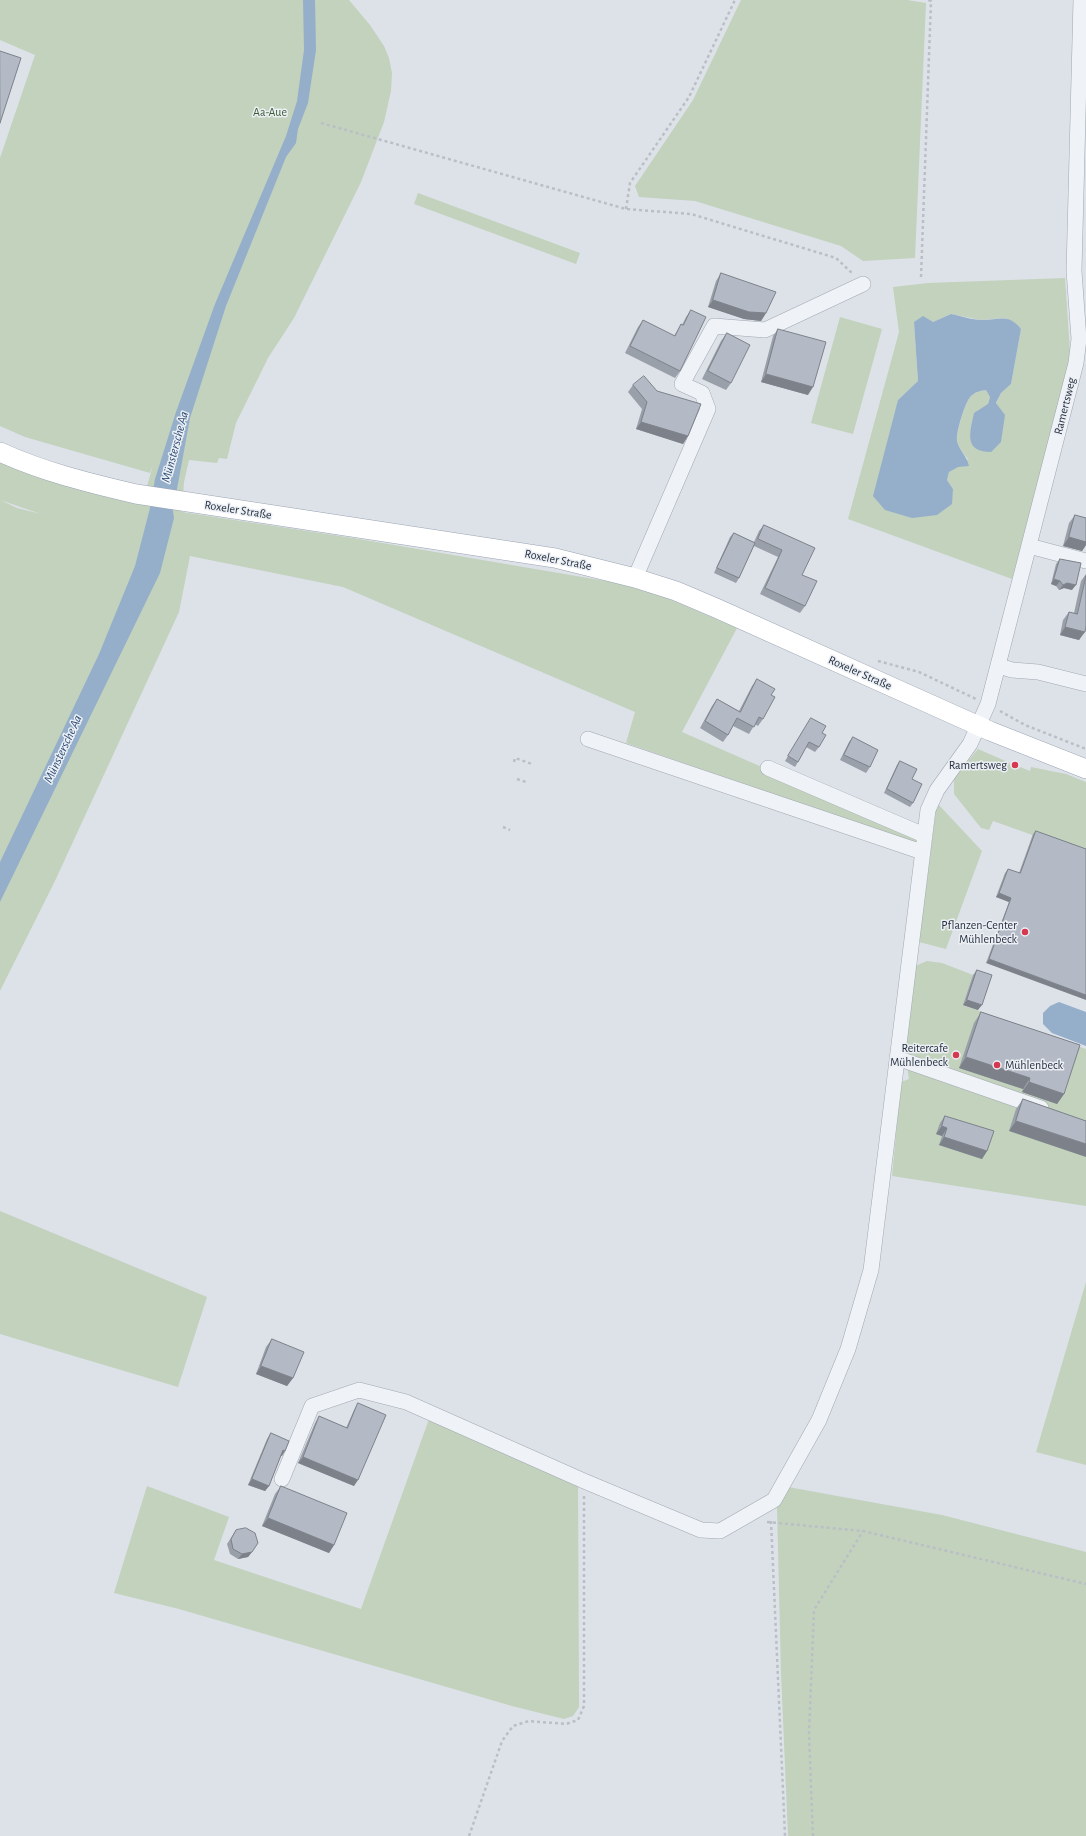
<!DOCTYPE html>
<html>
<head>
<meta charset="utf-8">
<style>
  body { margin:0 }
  canvas { display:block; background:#dde1e8 }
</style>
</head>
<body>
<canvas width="1086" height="1836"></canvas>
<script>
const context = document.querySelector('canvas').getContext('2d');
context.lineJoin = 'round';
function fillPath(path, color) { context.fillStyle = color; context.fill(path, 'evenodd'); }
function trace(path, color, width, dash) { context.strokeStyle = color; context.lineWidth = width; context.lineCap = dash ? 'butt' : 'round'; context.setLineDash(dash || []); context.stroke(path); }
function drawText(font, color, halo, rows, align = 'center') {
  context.font = font + ' "Alegreya Sans",sans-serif'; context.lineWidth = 3; context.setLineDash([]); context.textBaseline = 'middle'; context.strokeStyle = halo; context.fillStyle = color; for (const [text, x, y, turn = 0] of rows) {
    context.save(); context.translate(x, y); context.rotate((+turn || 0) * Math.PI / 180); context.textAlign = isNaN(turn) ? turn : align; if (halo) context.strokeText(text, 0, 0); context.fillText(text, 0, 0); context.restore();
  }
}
fillPath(new Path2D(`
  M0,0H349L370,25L384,46L389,58L392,73L391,91L384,122L361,182L294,318L268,358L236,423L227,459L219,458L217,463L189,460L184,482L182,512L353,538L641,587L737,628L682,732L919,836L917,844L626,743L635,712L343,587L190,556L179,612L54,883L0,991V500L17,508L41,514L0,500V460L106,497L142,504L153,465L150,473L25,437L0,426V158L35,55L0,40Z
  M741,0H907L926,3L915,258L863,261L841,246L695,201L639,197L635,186L693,100Z
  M418,193L580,253L576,264L414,204Z
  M1065,278L1071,367L1012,579L848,519L899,332L893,287L928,283ZM951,314L981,320L1005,318L1021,329L1011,384L1001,393L996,404H988L990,397L986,390C981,391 975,392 971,396C965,402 957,431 957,440C958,447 964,454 968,459L949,472L947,480L953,489L885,510L898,400L918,381L914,322H933Z
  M840,317L882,329L853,434L811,423Z
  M978,749L1010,763V765L1019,769L1020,767L1030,771L1031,767L1066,774L1086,782V854L993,821L989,830L981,828L954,794V778Z
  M937,803L982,851L946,949L919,942Z
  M927,961L942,963L973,975L963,1005L1086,1049V1206L892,1176L901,1082L909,1079L905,1051L915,966Z
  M0,1211L207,1297L178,1387L0,1334Z
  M1086,1282V1465L1036,1452Z
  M429,1419L578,1483L579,1707L573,1716L564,1719L512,1706L179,1609L114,1593L147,1486L229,1517L214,1560L361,1609Z
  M788,1487L942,1515L1086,1552V1836H788L781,1673L777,1507Z`), '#c2d2bd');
fillPath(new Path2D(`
  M303,0H315L316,50L308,103L298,129L296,143L286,157L226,306L190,418L173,511L174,518L160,573L0,902V862L99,654L135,566L150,508L155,479L176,412L215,304L286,136L297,101L304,50Z
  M951,314C961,316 972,320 982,320C1000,320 1008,313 1021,329L1011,384L1001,393L996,403L1005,415L1001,442L991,452C963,452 970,432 974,413L988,404L990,397L986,390C980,391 975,392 971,396C965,402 956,432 957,441C959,450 967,456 969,466L958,467L949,472L947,480L953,489L952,504L937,515L912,518L885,510L873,496L898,400L918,381L914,322L923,316L933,322Z
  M1059,1002L1086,1012V1046L1052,1033L1043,1024V1013L1050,1006Z`), '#95afcb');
const minor = new Path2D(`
  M1029,546L1086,561
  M635,578L708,409L702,393L682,384L714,326L765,330L863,284
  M999,666L1012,670L1038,672L1086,684
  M588,739L922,852
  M768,768L924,835
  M897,1058L1041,1108
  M282,1479L312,1406L359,1390L406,1402L584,1481L701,1530L720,1531L774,1500L819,1420L848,1349L871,1270L928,810L937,790L970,744L988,704L1076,363L1079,339L1074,271L1081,0`);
const major = new Path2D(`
  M0,452C44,472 89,483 136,494L555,558L635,578L676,591L716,608L990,731L1086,769`);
trace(minor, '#a2a8b2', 16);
trace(major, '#9ba5b4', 20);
trace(new Path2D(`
  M321,123L626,209L691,214L836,258L853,274
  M626,209L630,183L689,97L735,0
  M921,277L931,1L928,0
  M878,661L919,672L976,699
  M1000,711L1025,725L1086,749
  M514,762L515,758L532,764
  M517,779L526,782
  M503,827L510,830
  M771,1521L785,1836
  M767,1522L863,1531L1086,1584
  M469,1836L502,1741L513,1726L529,1721L566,1724L578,1720L584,1706V1496
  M813,1836L809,1734L814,1610L863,1531`), '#babfc6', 2.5, [3, 3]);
trace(minor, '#eff2f6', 15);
trace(major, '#fff', 19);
fillPath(new Path2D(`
  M721,273L766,313L761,321L744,319L708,307L716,281Z
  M691,310L680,371L675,378L625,353L638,327L643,320L674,336L681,324L682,325L686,317Z
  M778,329L808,395L761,382L773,336Z
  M727,333L731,383L726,390L702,379L721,341Z
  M633,385L688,436L683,444L636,429L642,409L628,392Z
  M1075,515L1086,518V545L1082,551L1063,546L1069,523Z
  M764,525L802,575L805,606L800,613L760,594L778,557L754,546L739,578L736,583L714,573L730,537L734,533L754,542L759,531Z
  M1060,559L1072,590L1064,588L1059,590L1056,586L1051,584L1056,564Z
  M1086,574V626L1079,640L1060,635L1063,620L1069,612L1074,613L1081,581Z
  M757,679L771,695L763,719L758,726L755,724L749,734L733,726L728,735L723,742L700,728L712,706L717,699L739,711L752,686Z
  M811,718L822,733L819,747L815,752L806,747L798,762L795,767L785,761Z
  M853,737L870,767L866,773L840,760L849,742Z
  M900,761L912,779L913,803L910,807L884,793L897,765Z
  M1036,831L1086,849L986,963L1009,902L996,897L1005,873L1008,869L1019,873L1033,834Z
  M977,970L978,1010L963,1005L973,975Z
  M981,1012L1064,1094L1057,1104L1022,1092L1023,1089L959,1068L974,1023Z
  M1023,1099L1086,1121L1009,1131L1016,1109Z
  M945,1116L987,1151L982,1159L939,1145L942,1136L936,1134L940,1123Z
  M272,1339L293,1378L287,1386L256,1374L266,1347Z
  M358,1403L354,1486L298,1463L315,1423L319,1416L346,1428L354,1410Z
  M271,1433L282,1456H281L269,1486L265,1491L248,1485L267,1439Z
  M281,1486L334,1545L329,1553L262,1526L275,1494Z
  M236,1530L252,1552L248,1557L238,1559L230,1554L227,1544Z`), '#9aa0a9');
fillPath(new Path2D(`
  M713,300L766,313L761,321L744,319L708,307Z
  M766,374L813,387L808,395L761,382Z
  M641,422L688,436L683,444L636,429Z
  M1069,537L1086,539V545L1082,551L1063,546Z
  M1054,579L1060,581L1056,586L1051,584Z
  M1067,583L1076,585L1072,590L1064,588L1059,590L1063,585Z
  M1065,627L1085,632L1079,640L1060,635Z
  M999,893L1011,898L1009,902L996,897Z
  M989,959L1086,995V1000L986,963Z
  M967,1000L982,1005L978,1010L963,1005Z
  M966,1057L1030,1078L1023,1089L959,1068Z
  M1029,1082L1064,1094L1057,1104L1022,1092Z
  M1016,1121L1086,1144V1157L1009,1131Z
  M942,1126L947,1128L942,1136L936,1134Z
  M944,1137L987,1151L982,1159L939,1145Z
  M261,1366L293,1378L287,1386L256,1374Z
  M283,1450L285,1451L282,1456H280Z
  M303,1457L358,1480L354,1486L298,1463Z
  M252,1479L269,1486L265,1491L248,1485Z
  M268,1518L334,1545L329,1553L262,1526Z
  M252,1552L248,1557L238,1559L242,1554Z`), '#7d828a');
const building = new Path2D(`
  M0,51L21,58L0,123Z
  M721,273L776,292L766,313L749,312L713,300Z
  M691,310L706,317L680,371L630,346L643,320L675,336L681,324L683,325Z
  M778,329L826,342L813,387L766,374Z
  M727,333L750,345L731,383L708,371Z
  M644,376L657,391L701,404L688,436L641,422L647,402L633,385Z
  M1075,515L1086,518V542L1069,537Z
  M764,525L815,548L802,575L817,581L805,606L765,588L782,550L758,539Z
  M734,533L755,543L739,578L717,568Z
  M1060,559L1081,563L1076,585L1067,583L1063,585L1060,581L1054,579Z
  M1086,576V626L1085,632L1065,627L1069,612L1077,614Z
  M757,679L775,689L771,695L775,697L763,719L759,717L754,727L737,718L728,735L705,721L717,699L740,712Z
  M811,718L826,726L822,733L826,735L819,747L809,742L798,762L788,756Z
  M853,737L878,750L870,767L844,755Z
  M900,761L917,769L912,779L922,784L913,803L887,789Z
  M1036,831L1086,849V995L989,959L1011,898L999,893L1008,869L1020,873Z
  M977,970L992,975L982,1005L967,1000Z
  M981,1012L1080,1045L1064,1094L1029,1082L1030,1078L966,1057Z
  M1023,1099L1086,1121V1144L1016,1121Z
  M945,1116L994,1131L987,1151L944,1137L947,1128L942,1126Z
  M272,1339L304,1352L293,1378L261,1366Z
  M358,1403L386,1415L358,1480L303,1457L319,1416L347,1428Z
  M271,1433L289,1441L285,1451L283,1450L269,1486L252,1479Z
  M281,1486L347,1513L334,1545L268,1518Z
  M246,1528L255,1533L258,1543L252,1552L242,1554L233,1549L231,1539L236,1530Z`);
fillPath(building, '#b3bac5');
trace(building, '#7d828a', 1);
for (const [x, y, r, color] of [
  [1015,765,4,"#d6384f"],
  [1025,932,4,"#d6384f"],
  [956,1055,4,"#d6384f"],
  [997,1065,4,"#d6384f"]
]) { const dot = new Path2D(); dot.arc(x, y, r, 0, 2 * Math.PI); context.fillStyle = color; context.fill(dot); trace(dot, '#ecf0f5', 1.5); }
drawText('12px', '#395c32', '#ecf0f5', [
  ["Aa-Aue",270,112]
]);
drawText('12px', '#252f3f', '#ecf0f5', [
  ["Ramertsweg",1065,406,-76],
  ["Roxeler Straße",238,510,9],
  ["Roxeler Straße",558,560,11],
  ["Roxeler Straße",860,673,24]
]);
drawText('12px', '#252f3f', '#ecf0f5', [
  ["Ramertsweg",1007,765],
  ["Pflanzen-Center",1017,925],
  ["Mühlenbeck",1017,939],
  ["Reitercafe",948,1048],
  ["Mühlenbeck",948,1062],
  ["Mühlenbeck",1005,1065,"left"]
], 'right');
drawText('italic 13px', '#2d4d75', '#ecf0f5', [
  ["Münstersche Aa",175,447,-75],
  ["Münstersche Aa",63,749,-65]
]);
</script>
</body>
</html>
